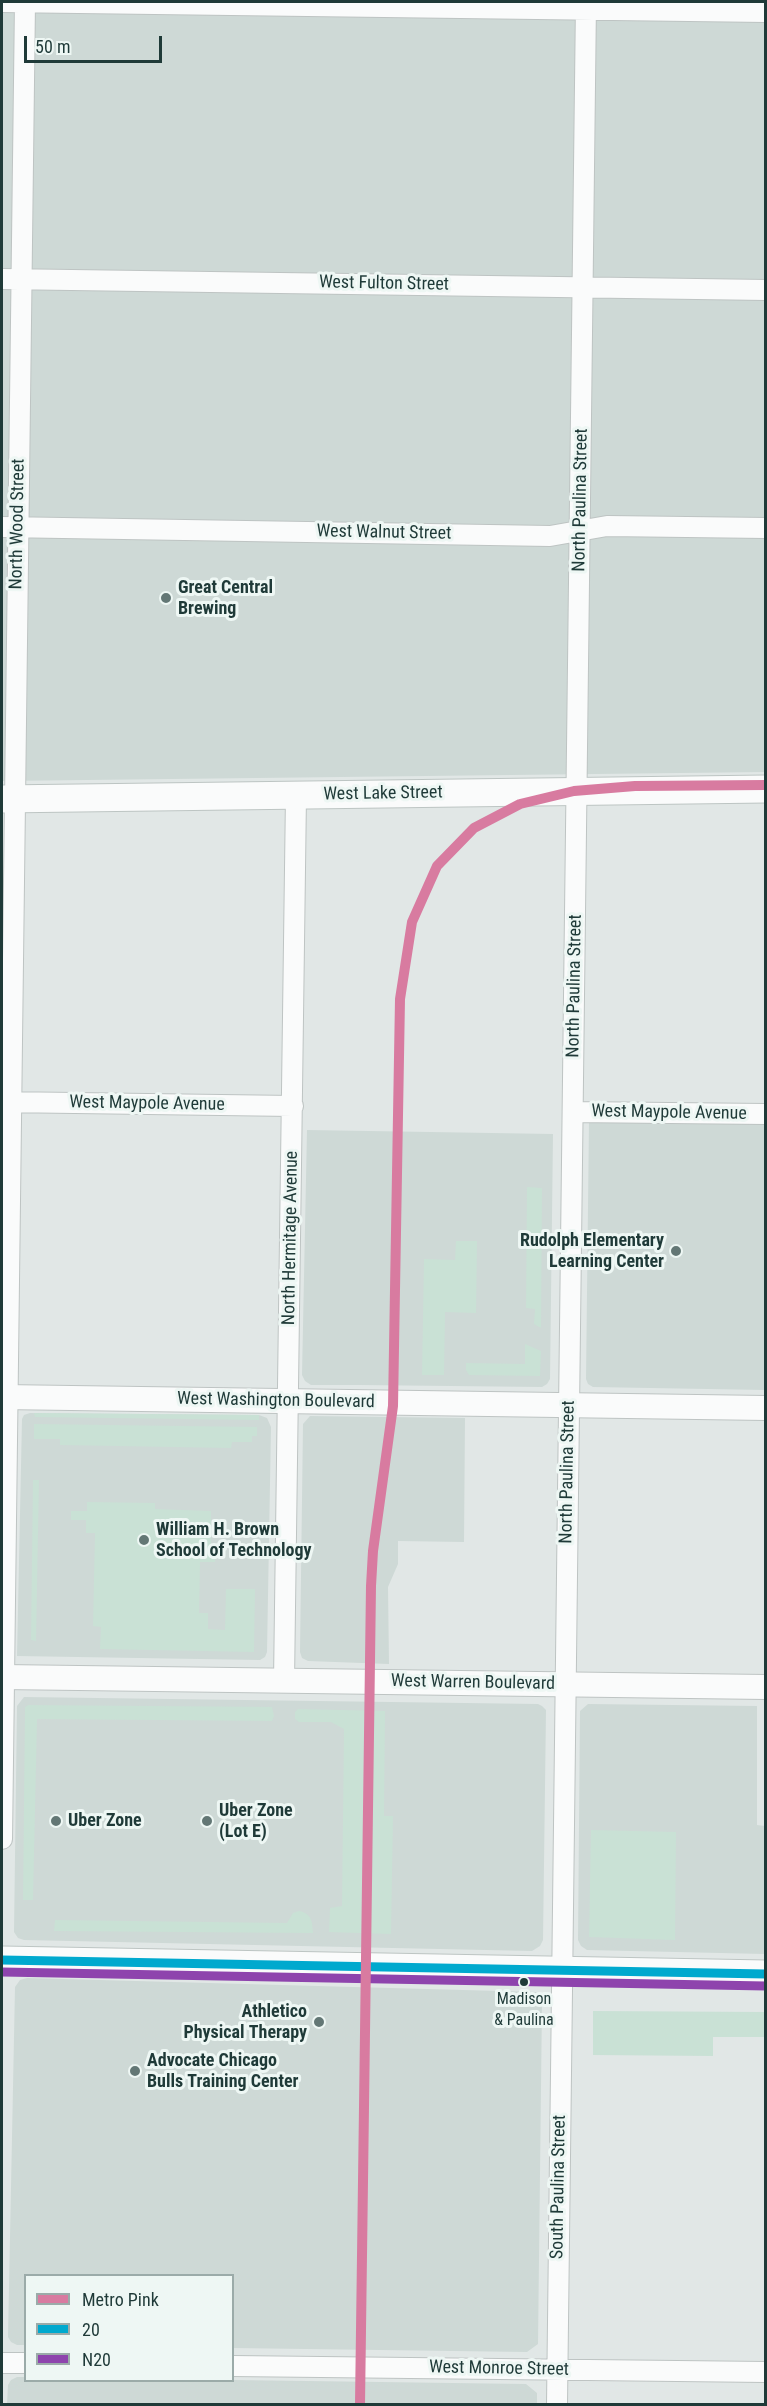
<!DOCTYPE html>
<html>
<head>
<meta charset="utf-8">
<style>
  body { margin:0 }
  #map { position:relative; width:767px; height:2406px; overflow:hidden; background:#e1e7e6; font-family:"Roboto Condensed",sans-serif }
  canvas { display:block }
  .frame { position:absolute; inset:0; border:3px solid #1f3a38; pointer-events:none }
  .legend { position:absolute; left:24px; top:2274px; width:210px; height:108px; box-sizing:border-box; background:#eef7f4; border:2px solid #9baba9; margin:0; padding:8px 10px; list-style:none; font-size:18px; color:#1f3a38 }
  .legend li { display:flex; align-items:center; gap:12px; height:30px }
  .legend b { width:30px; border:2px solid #9baba9 }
  .scale { position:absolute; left:24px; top:36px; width:138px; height:27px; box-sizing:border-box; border:3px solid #1f3a38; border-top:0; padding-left:8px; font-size:18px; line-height:21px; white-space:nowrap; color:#1f3a38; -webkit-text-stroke:4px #eef7f4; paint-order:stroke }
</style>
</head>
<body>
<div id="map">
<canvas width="767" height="2406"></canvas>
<div class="frame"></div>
<ul class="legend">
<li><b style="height:8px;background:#d87ba0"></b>Metro Pink</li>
<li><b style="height:8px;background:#00a9ce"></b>20</li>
<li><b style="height:8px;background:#8e44ad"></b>N20</li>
</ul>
<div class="scale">50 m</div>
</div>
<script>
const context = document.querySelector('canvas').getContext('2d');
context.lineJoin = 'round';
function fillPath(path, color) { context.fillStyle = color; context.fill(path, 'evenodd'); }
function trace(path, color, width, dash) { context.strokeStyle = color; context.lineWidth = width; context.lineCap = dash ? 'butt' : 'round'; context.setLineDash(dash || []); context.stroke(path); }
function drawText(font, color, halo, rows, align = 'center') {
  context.font = font + ' "Roboto Condensed",sans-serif'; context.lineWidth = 6; context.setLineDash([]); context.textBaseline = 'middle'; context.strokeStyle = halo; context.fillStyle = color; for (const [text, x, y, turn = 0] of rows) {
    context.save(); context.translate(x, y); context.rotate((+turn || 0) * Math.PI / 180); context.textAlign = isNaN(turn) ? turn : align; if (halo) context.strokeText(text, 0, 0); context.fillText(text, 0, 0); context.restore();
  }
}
fillPath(new Path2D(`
  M2,2H765V772L2,781Z
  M589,1121L765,1124V1390L593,1387L588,1384L586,1379Z
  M307,1130L553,1134L550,1379L547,1384L542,1387L360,1385H311L305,1381L302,1375Z
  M30,1413L259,1415L267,1418L271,1427L267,1652L265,1657L260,1660L17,1656L22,1419L24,1415Z
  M310,1416L465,1418L464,1542L398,1541V1564L388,1587L389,1664L308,1661L302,1658L300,1652L303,1424Z
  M24,1697L538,1704L542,1706L546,1710L543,1940L540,1946L532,1951L24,1940L18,1938L14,1932L17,1706Z
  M588,1704L757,1706V1825L765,1826V1954L587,1950L581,1946L578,1940L580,1711Z
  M27,1978L536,1992L542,2002L538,2344L527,2352L233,2348L232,2276H26L25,2345H17L11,2342L8,2337L15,1987L20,1980Z
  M17,2377H25L26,2380H233L526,2384L537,2393V2404H7L8,2385L11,2380Z`), '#ced9d6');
fillPath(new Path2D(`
  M527,1187L542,1188L541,1328L534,1324L535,1309L526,1308Z
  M456,1241H477L476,1313L445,1312L444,1375H422L424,1259L455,1260Z
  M525,1344L541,1351L540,1376L469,1375L466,1370V1363L525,1364Z
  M34,1413L259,1415V1420L35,1417Z
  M34,1424L257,1427V1436H252V1442H232L231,1448L60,1445V1439H34Z
  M33,1480H39L36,1641L31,1640Z
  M87,1502L155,1503V1509L211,1511V1544L216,1545L215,1562H200L199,1613H208V1629L225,1630L226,1589H255L254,1652L100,1649L101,1627L93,1626L95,1533H86V1520H71V1511H87Z
  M28,1705L272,1707L274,1716L272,1721L37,1719L33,1900H23L25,1707Z
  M298,1709L385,1711L384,1816H393L391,1934L329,1932L330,1908L342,1906L344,1729L331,1722H299L295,1719V1712Z
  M591,1830L676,1832L675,1940L589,1937Z
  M299,1911C312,1914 312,1921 313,1933L54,1931L55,1920L287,1923L293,1913Z
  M593,2011L765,2012V2037H713V2056L593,2055Z`), '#c9e1d5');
const minor = new Path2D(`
  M2,2L766,12
  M2,279L766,290
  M2,527L550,536L607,526L766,528
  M2,1102L293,1106
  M573,1112L766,1114
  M284,1681L296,795
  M2,1839L25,2
  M2,2363H26
  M232,2366L766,2372
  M557,2404L586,2`);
const tertiary = new Path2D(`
  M2,1397L766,1408
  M2,1677L766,1687`);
const secondary = new Path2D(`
  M2,799L766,789
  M2,1960L766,1974`);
trace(minor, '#bec4c3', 22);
trace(tertiary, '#bec4c3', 26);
trace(secondary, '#bdc5c3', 29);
trace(minor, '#fafbfb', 20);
trace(tertiary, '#fafbfb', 24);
trace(secondary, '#fafbfb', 27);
trace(new Path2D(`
  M2,1960L766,1974`), '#00a9ce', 9);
trace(new Path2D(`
  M2,1972L766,1986`), '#8e44ad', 9);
trace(new Path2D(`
  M360,2404L371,1586L373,1551L393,1406L400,999L412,922L437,866L474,828L520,804L574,791L635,786L766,785`), '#d87ba0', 10);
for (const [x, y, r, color] of [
  [166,598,6,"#637775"],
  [676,1251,6,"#637775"],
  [144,1540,6,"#637775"],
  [56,1821,6,"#637775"],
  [207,1821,6,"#637775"],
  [524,1982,5,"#1f3a38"],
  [319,2022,6,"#637775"],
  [135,2071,6,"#637775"]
]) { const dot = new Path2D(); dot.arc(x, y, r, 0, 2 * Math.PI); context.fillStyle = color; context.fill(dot); trace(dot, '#eef7f4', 2); }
drawText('16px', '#1f3a38', '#eef7f4', [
  ["Madison",524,2000],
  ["& Paulina",524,2021]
]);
drawText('18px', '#1f3a38', '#eef7f4', [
  ["West Fulton Street",384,284,1],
  ["North Paulina Street",581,500,-89],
  ["North Wood Street",18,524,-89],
  ["West Walnut Street",384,533,1],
  ["West Lake Street",383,794,-1],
  ["North Paulina Street",575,986,-89],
  ["West Maypole Avenue",147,1104,1],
  ["West Maypole Avenue",669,1113,1],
  ["North Hermitage Avenue",291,1238,-89],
  ["West Washington Boulevard",276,1401,1],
  ["North Paulina Street",568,1472,-89],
  ["West Warren Boulevard",473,1683,1],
  ["South Paulina Street",559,2187,-89],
  ["West Monroe Street",499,2369,1]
]);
drawText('bold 18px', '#1f3a38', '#eef7f4', [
  ["Great Central",178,588],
  ["Brewing",178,609],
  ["Rudolph Elementary",664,1241,"right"],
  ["Learning Center",664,1262,"right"],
  ["William H. Brown",156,1530],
  ["School of Technology",156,1551],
  ["Uber Zone",219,1811],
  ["(Lot E)",219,1832],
  ["Uber Zone",68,1821],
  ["Athletico",307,2012,"right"],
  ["Physical Therapy",307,2033,"right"],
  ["Advocate Chicago",147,2061],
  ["Bulls Training Center",147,2082]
], 'left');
</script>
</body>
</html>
